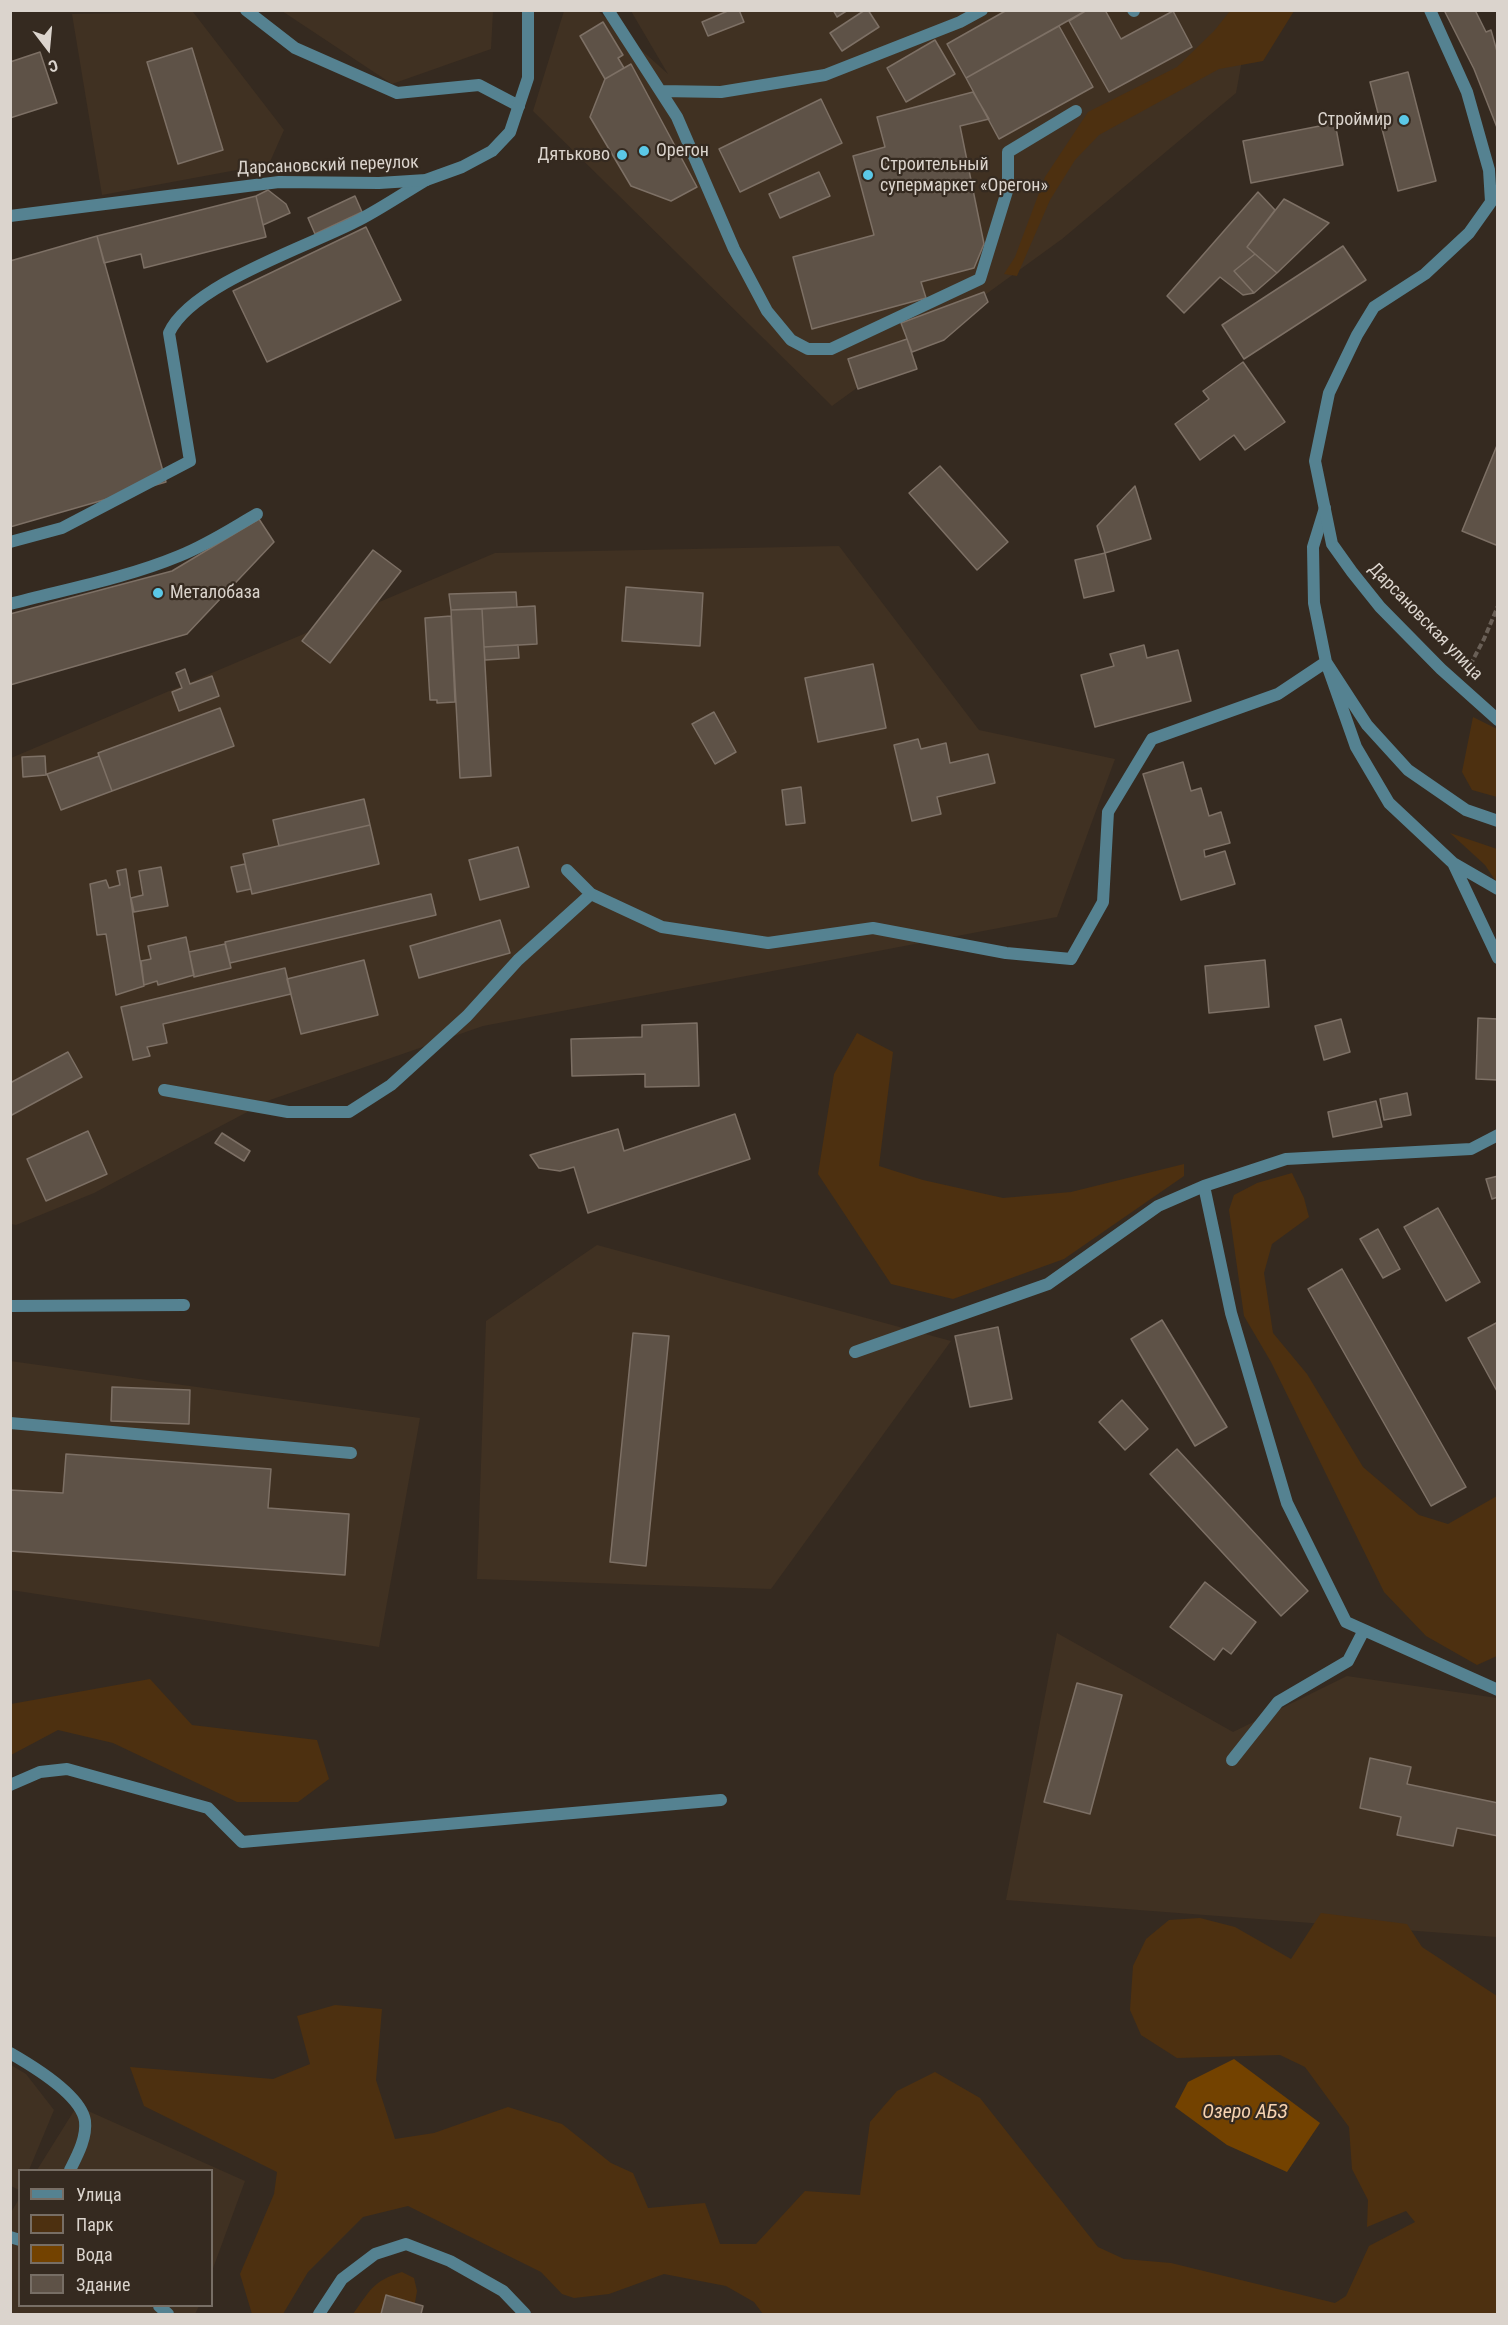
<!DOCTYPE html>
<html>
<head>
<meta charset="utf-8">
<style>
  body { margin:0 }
  #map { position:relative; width:1508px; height:2325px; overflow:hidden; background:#352a20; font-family:"Roboto Condensed",sans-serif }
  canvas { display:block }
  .frame { position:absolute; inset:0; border:12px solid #dbd4cd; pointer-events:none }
  .legend { position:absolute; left:18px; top:2169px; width:195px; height:138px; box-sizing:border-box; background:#352a20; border:2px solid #776e65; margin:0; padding:8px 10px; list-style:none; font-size:18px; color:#dbd4cd }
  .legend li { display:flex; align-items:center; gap:12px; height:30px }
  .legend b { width:30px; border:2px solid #776e65 }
  .north { position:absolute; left:18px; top:18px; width:60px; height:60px; -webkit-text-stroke:4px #352a20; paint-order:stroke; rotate:164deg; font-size:16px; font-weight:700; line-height:24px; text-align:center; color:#dbd4cd }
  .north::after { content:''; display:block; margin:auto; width:21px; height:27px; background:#dbd4cd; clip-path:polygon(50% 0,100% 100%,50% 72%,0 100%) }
</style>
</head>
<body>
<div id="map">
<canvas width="1508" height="2325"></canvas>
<div class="frame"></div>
<ul class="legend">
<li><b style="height:8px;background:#558291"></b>Улица</li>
<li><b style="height:16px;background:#4d3010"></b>Парк</li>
<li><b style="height:16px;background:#734200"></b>Вода</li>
<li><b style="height:16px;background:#5e5247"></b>Здание</li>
</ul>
<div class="north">С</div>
</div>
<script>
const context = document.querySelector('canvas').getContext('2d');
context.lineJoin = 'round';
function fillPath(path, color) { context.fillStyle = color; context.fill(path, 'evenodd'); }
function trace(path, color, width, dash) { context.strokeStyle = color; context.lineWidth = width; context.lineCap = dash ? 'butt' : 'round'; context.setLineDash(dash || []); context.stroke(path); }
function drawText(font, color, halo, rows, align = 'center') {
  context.font = font + ' "Roboto Condensed",sans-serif'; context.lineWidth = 4.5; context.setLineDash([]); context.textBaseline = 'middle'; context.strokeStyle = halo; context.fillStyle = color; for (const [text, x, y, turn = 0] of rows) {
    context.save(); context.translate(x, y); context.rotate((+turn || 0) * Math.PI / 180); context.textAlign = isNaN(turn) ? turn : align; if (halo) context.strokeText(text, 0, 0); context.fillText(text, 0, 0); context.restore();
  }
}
fillPath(new Path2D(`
  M282,11H493L491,49L392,84Z
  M564,11H598L668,74L631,11H1251L1236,93L1062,239L832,406L533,111Z
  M193,12L284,130L269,164L102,195L72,14Z
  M839,546L979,730L1115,759L1057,917L483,1026L270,1100L94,1193L16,1225L11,1224V758L495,553Z
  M597,1245L951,1341L771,1589L477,1579L486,1321Z
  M10,1361L420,1418L379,1647L11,1590Z
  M1057,1633L1233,1732L1347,1676L1497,1698V1937L1006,1900Z
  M11,2065L26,2074L54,2110L29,2170H20L19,2190L11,2186Z
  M77,2106L245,2181L212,2271V2170H37Z
  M19,2199L20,2306H199L195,2314H11L10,2214Z`), '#403122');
fillPath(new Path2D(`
  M1230,11H1294L1263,61L1219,69L1099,135L1075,160L1050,200L1017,276L1004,274L1015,257L1045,177L1088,112L1177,67L1214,31Z
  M1473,717L1497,729V797L1472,790L1462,772Z
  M1450,833L1497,849V883L1485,865Z
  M857,1033L893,1052L879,1166L923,1180L1003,1198L1071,1192L1184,1164V1176L1064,1259L953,1299L891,1284L818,1174L834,1074Z
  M1292,1173L1304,1198L1309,1217L1272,1244L1264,1273L1273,1333L1307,1374L1363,1467L1419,1515L1448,1524L1497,1496V1656L1477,1665L1426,1636L1384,1592L1271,1362L1244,1316L1229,1210L1234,1195L1257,1183Z
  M150,1679L192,1725L317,1740L329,1779L298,1802H237L113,1743L58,1730L11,1755V1704Z
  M1321,1913L1407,1924L1422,1947L1497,1996V2314H763L754,2302L726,2286L664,2274L609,2294L574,2298L562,2294L541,2272L408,2206L363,2217L308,2272L283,2314H252L240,2274L274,2194L277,2172L144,2106L130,2067L273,2079L310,2064L297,2016L335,2005L382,2009L376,2080L395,2139L434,2133L508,2107L562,2124L611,2163L633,2173L648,2208L705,2203L720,2244H756L805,2191L860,2195L870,2122L897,2091L935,2072L980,2098L1098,2247L1124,2259L1171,2263L1335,2303L1346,2296L1369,2246L1415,2222L1406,2211L1367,2227L1368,2200L1352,2169L1349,2127L1305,2067L1280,2055L1177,2058L1141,2035L1130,2010L1133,1966L1146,1939L1169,1920L1200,1918L1235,1927L1291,1959Z
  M402,2272L414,2278L417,2291L413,2314H353C370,2291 372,2281 402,2272Z`), '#4d3010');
fillPath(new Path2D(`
  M1234,2059L1320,2123L1287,2172L1227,2145L1175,2107L1188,2082Z`), '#734200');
const building = new Path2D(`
  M730,10H739L744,22L708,36L702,22Z
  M833,10H848L837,17Z
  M865,10H868L879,27L842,51L830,33Z
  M1007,10H1087L966,78L947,44Z
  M1087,10H1105L1121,39L1173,11L1192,47L1109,92L1069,21Z
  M1444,10H1475L1486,32L1491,30L1498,55V130L1474,69Z
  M603,22L623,55L618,58L624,68L605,79L580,36Z
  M1059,26L1093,87L999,139L966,78Z
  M935,40L955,74L906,102L887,68Z
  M192,48L223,150L178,164L147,62Z
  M40,52L57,103L10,118V62Z
  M631,64L697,187L671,201L631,186L590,117L605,79Z
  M1408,72L1436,181L1398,191L1370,82Z
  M973,92L989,119L960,126L984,244L974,268L921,282L926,298L812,329L793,257L874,235L853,156L885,147L877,117Z
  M821,99L842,143L740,192L719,149Z
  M1335,123L1343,165L1251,183L1243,141Z
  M819,172L830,196L780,218L769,194Z
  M268,190L286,204L290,213L263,225L256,196Z
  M1258,192L1275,210L1247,247L1255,254L1234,271L1254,293L1243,295L1220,277L1184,313L1167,296Z
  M256,196L266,237L144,268L141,254L104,263L97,236Z
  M355,196L362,212L315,234L308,218Z
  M1284,199L1329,223L1277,273L1247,247Z
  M366,227L401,300L267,362L233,291Z
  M97,236L166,482L10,527V261Z
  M1343,246L1366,280L1244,359L1222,325Z
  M1255,254L1277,273L1254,293L1234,271Z
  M984,292L988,302L944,340L912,352L901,323Z
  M907,339L917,369L858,389L848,359Z
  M1243,362L1285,422L1245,450L1234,435L1200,460L1175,424L1209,399L1203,391Z
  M1498,443V541L1496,545L1462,531Z
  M940,466L1008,542L977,570L909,493Z
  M1135,486L1151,539L1105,553L1097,526Z
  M259,519L274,542L187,634L10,685V614L172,571Z
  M373,550L401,571L330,663L302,641Z
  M1105,553L1114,591L1084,598L1075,560Z
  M626,587L703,593L700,646L622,641Z
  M516,592L517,607L451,610L449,594Z
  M535,606L537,644L484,647L482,609Z
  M482,609L491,776L460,778L451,610Z
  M451,616L455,702L437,703V700H430L425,618Z
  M518,645L519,658L485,660L484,647Z
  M1144,645L1147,658L1178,650L1191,701L1095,727L1081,675L1114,666L1110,654Z
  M873,664L886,728L818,742L805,678Z
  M185,669L190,684L212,676L219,696L179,711L172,692L182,688L176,673Z
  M220,708L234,746L112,791L98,753Z
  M714,712L736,752L715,764L692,724Z
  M918,739L921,749L946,743L950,763L988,754L995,783L937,797L941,814L912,821L894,745Z
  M45,756L46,775L23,777L22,757Z
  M99,756L112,791L61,810L47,774Z
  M1183,762L1191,791L1201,788L1209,816L1221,812L1230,843L1204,850L1205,857L1225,851L1235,884L1181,900L1143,774Z
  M801,787L805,823L786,825L782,790Z
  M364,799L370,825L279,846L273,820Z
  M370,825L379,864L252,894L243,854Z
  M518,847L529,887L480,900L469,860Z
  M245,864L251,889L237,892L231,867Z
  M161,867L168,906L134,912L131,898L143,895L139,871Z
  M126,869L144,986L116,995L106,934L97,935L90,884L106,880L109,888L120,885L117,871Z
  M431,894L436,915L230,963L225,942Z
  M500,920L510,953L419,978L410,946Z
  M186,937L194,975L158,985L157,981L144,985L141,961L151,959L148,946Z
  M225,944L231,968L194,977L189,952Z
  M364,960L378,1015L301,1034L287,979Z
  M1265,960L1269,1007L1209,1013L1205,966Z
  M285,968L291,994L163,1024L167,1043L147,1047L150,1056L133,1060L121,1007Z
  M1478,1018L1498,1019V1080L1476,1079Z
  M1341,1019L1350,1052L1324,1060L1315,1026Z
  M697,1023L699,1086L645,1087V1074L572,1076L571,1039L642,1037V1025Z
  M68,1052L82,1077L10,1116V1083Z
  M1407,1093L1411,1115L1384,1120L1380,1099Z
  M1376,1101L1382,1127L1333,1137L1328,1112Z
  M735,1114L750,1159L588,1213L574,1167L560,1171L539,1168L530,1155L618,1129L624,1151Z
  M88,1131L107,1174L46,1201L27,1159Z
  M222,1133L250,1151L244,1161L215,1143Z
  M1498,1176V1197L1492,1199L1486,1179Z
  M1438,1208L1480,1282L1446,1301L1404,1227Z
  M1378,1229L1400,1269L1383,1278L1360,1239Z
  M1342,1269L1466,1487L1431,1506L1308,1289Z
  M1162,1320L1227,1427L1195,1446L1131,1339Z
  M1498,1322V1393L1468,1338Z
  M998,1327L1012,1399L970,1407L955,1336Z
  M633,1333L669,1336L646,1566L610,1562Z
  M112,1387L190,1390L189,1424L111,1421Z
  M1122,1400L1148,1429L1125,1450L1099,1422Z
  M1177,1449L1308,1591L1281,1616L1150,1474Z
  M66,1454L271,1469L268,1508L349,1514L345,1575L10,1551V1490L63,1493Z
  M1205,1582L1256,1622L1231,1654L1223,1648L1214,1660L1170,1627Z
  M1077,1683L1122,1695L1090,1814L1044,1802Z
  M1370,1758L1411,1767L1407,1784L1498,1803V1836L1457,1828L1453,1846L1397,1835L1401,1817L1360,1808Z
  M386,2295L423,2306L421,2314H381Z`);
fillPath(building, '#5e5247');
trace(building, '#7d7065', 1.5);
trace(new Path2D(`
  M1466,673L1484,639L1498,606`), '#695f56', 4, [6, 3]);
trace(new Path2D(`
  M246,10L295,48L397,93L479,85L519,106
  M608,10L677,117L734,249L767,311L791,340L808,349H831L980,279L1008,188V152L1076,111
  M1133,10L1134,11
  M661,91L721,92L825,75L960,22L982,10
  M1325,508L1313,547L1314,603L1326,662L1356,747L1389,803L1453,863L1498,889
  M10,542L62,528L190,461L169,333C191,284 310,246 359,220C382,208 404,193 426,180
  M10,604C67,589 126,578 179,556C207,545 231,529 257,514
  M1453,863L1498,958
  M567,870L591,894L662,927L768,943L873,928L1006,953L1071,959L1103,902L1108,812L1152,739L1278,694L1326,662L1367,725L1408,770L1466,810L1498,821
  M164,1090L288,1112H349L391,1085L467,1016L518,960L591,894
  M1204,1186L1231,1313L1287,1503L1346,1622L1498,1690
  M855,1352L1048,1284L1158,1206L1204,1186L1286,1159L1471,1149L1498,1135
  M10,1423L351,1453
  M1232,1760L1278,1702L1348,1661L1364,1630
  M10,1785L40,1772L67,1769L208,1808L242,1842L721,1800
  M10,2053C31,2065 81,2095 85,2121C87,2138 77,2156 70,2170
  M10,2237L20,2240
  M159,2306L168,2314`), '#558291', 12);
trace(new Path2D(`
  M1430,10L1467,92L1489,170L1491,202L1469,233L1425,274L1374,307L1357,335L1329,393L1315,461L1332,544L1352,572L1380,607L1441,669L1498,720
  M10,216L279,182L379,183L426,180L462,167L492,151L510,132L528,78V10
  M10,1306L184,1305
  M319,2314L342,2279L375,2254L406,2244L450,2261L503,2291L525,2314`), '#558291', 12);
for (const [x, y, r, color] of [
  [1404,120,6,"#5bc8e7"],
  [644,151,6,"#5bc8e7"],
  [622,155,6,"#5bc8e7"],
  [868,175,6,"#5bc8e7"],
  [158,593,6,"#5bc8e7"]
]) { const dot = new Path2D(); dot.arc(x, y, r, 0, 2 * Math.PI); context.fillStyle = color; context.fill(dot); trace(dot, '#352a20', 2); }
drawText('18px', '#dbd4cd', '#352a20', [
  ["Строймир",1392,120,"right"],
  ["Орегон",656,151],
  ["Дятьково",610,155,"right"],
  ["Строительный",880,165],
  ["супермаркет «Орегон»",880,186],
  ["Металобаза",170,593]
], 'left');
drawText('18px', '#dbd4cd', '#352a20', [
  ["Дарсановский переулок",328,166,-2],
  ["Дарсановская улица",1425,622,46]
]);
drawText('italic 20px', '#f7d3b1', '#352a20', [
  ["Озеро АБЗ",1245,2113]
]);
</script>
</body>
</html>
